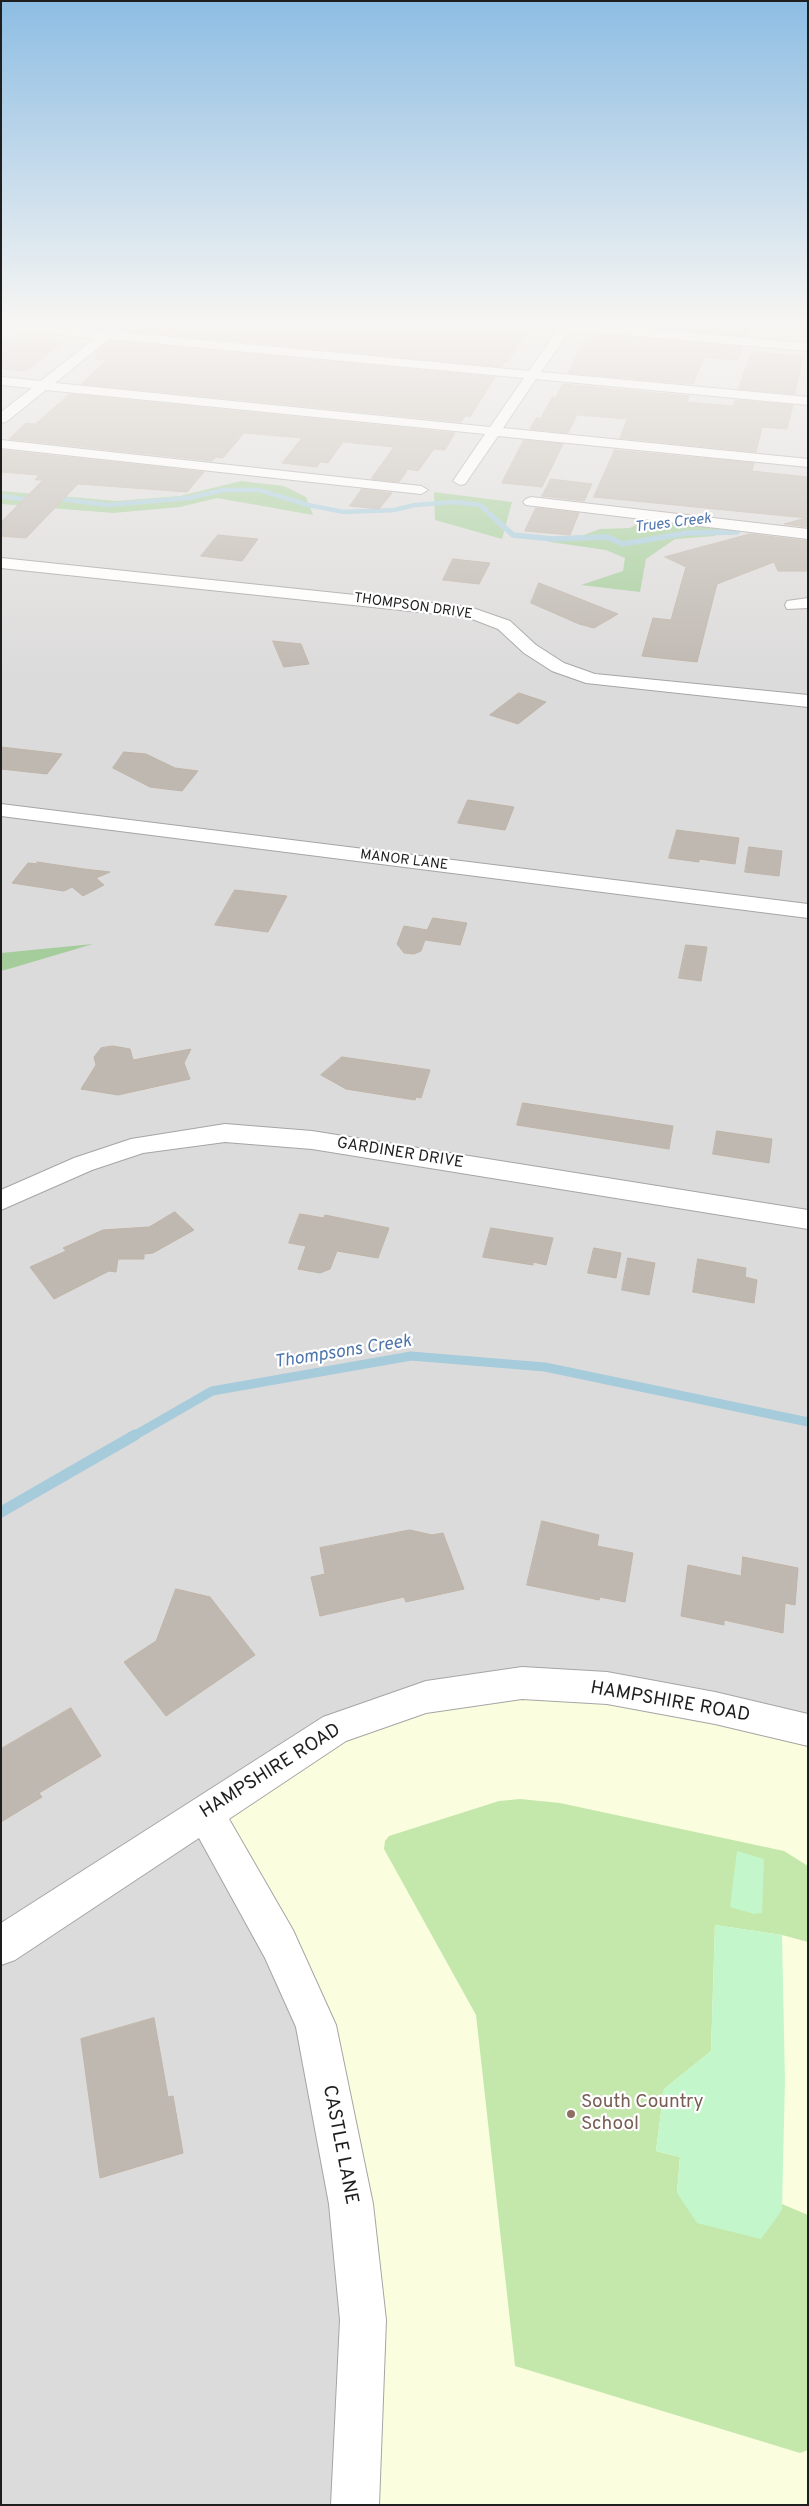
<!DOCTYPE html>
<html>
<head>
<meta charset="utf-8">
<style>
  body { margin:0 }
  #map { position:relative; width:809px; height:2506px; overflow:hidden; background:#efece5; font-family:Overpass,sans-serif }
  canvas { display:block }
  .frame { position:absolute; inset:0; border:2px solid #1e1e1e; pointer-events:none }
</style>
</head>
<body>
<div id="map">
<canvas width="809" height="2506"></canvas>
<div class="frame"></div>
</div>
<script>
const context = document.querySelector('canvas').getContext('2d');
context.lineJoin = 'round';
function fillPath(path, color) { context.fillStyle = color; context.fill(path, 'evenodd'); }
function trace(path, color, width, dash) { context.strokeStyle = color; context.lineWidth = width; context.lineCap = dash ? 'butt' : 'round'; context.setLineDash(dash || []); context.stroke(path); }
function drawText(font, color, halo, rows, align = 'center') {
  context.font = font + ' Overpass,sans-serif'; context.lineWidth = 4.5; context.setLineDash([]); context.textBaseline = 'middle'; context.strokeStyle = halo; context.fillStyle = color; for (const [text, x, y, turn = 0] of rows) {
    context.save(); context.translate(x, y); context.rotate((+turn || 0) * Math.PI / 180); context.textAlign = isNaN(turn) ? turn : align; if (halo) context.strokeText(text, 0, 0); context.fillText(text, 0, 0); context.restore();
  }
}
fillPath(new Path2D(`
  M1,326H808V2505H1Z`), '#dcdbdb');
fillPath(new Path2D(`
  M522,1683L808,1730V2505H355L363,2320L316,2025L205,1813L335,1729Z`), '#fbfede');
fillPath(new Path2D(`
  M520,1799L560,1803L784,1851L808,1866V1942L782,1935L715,1925L711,2051L664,2089L656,2151L680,2157L677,2193L781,2210L782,2204L808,2215V2450L800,2453L515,2366L476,2015L384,1849L385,1841L389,1836L499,1801Z`), '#c4e7ac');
fillPath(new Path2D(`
  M241,481L284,486L306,497L313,515L217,498L180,507L113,513L1,504V491L117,501L180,496Z
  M434,492L512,502L502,539L435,520Z
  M639,523L723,527L715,536L675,539L646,559L640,592L581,585L623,571L625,558L606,550L550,542L546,538L584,535L600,529L630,528Z
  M93,944L12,968L1,971V953Z`), '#a5cd9b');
fillPath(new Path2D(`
  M737,1851L764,1859L762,1913L754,1914L730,1907Z
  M715,1925L782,1935L785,2080L782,2210L761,2239L697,2223L677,2193L680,2157L656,2151L664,2089L711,2051Z`), '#c3f7cb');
trace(new Path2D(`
  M1,496L30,500L35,498
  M53,498L108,505L189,498L223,490H259L308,505L344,512L394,510L415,505L454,502L480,505L494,518`), '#a6cbdb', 4.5);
trace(new Path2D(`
  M492,516L513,535L553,539L607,537L623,544L687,533L737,532`), '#a6cbdb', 5.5);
trace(new Path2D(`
  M132,1437L212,1391L411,1356L545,1367L808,1422`), '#a6cbdb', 9);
trace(new Path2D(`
  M1,1512L135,1435`), '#a6cbdb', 11);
const building = new Path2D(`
  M118,326H216L316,333L325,332L329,326L393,332L397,326H453L525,333L508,362H504L502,367L120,330Z
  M629,326H748L745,336Z
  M597,334L742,347L738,360L704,357L693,384L568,373L585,338L596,339Z
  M1,338L61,343L26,371L1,369Z
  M110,341L495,377L470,417L465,416L461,422L81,384L107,360L96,359V352Z
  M752,352L803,356L795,394L739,389Z
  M563,384L689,396L687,402L733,406L735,400L793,405L787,429L762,427L756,452L620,438L627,419L577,415L568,433L530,429L536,418H541L552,397L555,398Z
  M70,394L455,433L445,450L434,449L418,471L408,469L399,482L371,479L394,447L343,442L328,463L320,462L317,467L282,463L302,438L244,433L223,458L216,457L212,461L9,439L26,423L35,424Z
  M524,440L563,444L542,487L502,483Z
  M1,450L204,472L187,492L78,484L26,538L1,536V522L43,480H35L39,475L1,472Z
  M615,450L754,463L752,471L808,477V527L784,524L806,518L594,497Z
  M551,479L592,484L584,501L542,496Z
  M362,489L392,493L379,509L350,506Z
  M536,508L579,513L570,535L525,531Z
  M750,534L808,541V571H778L774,562L717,584L697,662L642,656L653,618L671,620L686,567L665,557Z
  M218,535L258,539L242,561L201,556Z
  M453,559L490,563L479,584L443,580Z
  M539,583L570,595L618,614L594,628L579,624L531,603Z
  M273,641L301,644L309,664L284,667Z
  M519,693L546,702L518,724L490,715Z
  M1,747L62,754L47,774L1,769Z
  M124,752L146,754L175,768L198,771L182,791L150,787L113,768Z
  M468,800L514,807L505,830L458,823Z
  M677,830L739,838L735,864L699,859V862L669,858Z
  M749,847L782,851L779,876L745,872Z
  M37,862L84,869L110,872L96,878L104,885L83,896L72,887L64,891L12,883L28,863L40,864Z
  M235,890L287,896L268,932L215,925Z
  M433,918L467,923L460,945L425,940L421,951L414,954L404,953L397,944L404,926L427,930Z
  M686,945L707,947L701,981L679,978Z
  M113,1046L130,1049L133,1060L191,1049L184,1063L190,1079L118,1095L81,1089L96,1065L94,1057L101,1048Z
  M342,1057L404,1066L430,1070L421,1098L416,1097L415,1100L346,1089L321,1075Z
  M523,1103L673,1126L669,1149L517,1125Z
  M717,1131L772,1139L769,1163L713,1154Z
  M175,1212L194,1230L153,1253L144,1254V1259H118L116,1272L109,1271L54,1299L30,1267L66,1251L63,1248L103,1230L149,1227Z
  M300,1214L324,1218L325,1215L389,1228L378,1258L337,1251L330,1269L320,1273L298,1269L306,1246L289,1243Z
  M491,1228L553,1238L546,1265L533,1262V1265L483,1257Z
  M594,1248L621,1253L616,1278L588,1273Z
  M628,1258L655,1263L649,1295L622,1290Z
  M698,1259L746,1268L745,1277L757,1280L754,1303L693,1292Z
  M542,1521L599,1535L597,1546L633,1553L625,1602L600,1597L599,1600L527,1585Z
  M410,1530L432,1535L443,1533L464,1589L406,1602L404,1597L320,1616L311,1577L325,1574L320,1548Z
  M743,1557L798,1568L795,1605L785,1603L783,1633L724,1620V1625L681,1616L688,1565L741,1576Z
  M176,1589L210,1597L255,1655L166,1716L124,1662L156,1641Z
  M71,1708L101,1756L39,1793L42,1797L1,1822V1749Z
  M154,2018L168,2097L173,2096L183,2153L100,2178L81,2039Z`);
fillPath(building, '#bfb8b1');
trace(building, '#c0b4a7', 1);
const street = new Path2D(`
  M4,326H47L104,331L113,326L117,327L118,332L529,371L560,326H610L808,343V351L570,330L541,372L808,397V405L536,379L503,428L808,459V467L498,436L465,484L460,485L453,481L485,434L46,390L6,422L1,423V412L32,388L1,385V377L41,381L95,338L10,330ZM109,339L524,378L490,427L55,383Z
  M1,440L421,486L428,490L421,494L1,448Z
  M531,497L808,529V539L526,505L523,502L526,499Z
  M1,558L470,607L510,621L536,645L564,663L595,674L808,695V707L586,683L552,671L524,653L498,629L467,617L1,568Z
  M808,598V608L787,609L785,605L787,601Z
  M1,804L808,904V918L1,816Z
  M225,1124L312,1131L808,1210V1229L312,1149L225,1142L143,1153L92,1170L1,1210V1190L74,1158L131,1139Z
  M522,1667L607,1672L715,1692L808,1714V1746L715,1724L607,1704L522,1699L426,1713L346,1741L229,1819L293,1930L336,2025L373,2204L386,2320L379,2505H331L340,2320L329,2204L296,2027L265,1958L199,1838L15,1960L1,1965V1923L323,1717L426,1681Z`);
trace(street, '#a5a5a5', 2);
fillPath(street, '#fff');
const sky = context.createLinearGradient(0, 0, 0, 677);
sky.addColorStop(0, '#8dbde3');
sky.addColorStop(0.48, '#f8f6f3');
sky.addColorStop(1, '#f8f6f300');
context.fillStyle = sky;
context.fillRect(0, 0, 809, 677);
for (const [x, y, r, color] of [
  [571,2114,5,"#8d6e63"]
]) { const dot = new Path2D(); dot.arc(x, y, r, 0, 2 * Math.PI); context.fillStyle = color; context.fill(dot); trace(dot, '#fff', 2); }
drawText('14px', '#1e1e1e', '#fff', [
  ["THOMPSON DRIVE",413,607,8],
  ["MANOR LANE",404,861,7]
]);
drawText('italic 15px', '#4e75ab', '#fff', [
  ["Trues Creek",673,524,-7]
]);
drawText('16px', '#1e1e1e', '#fff', [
  ["GARDINER DRIVE",400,1154,9]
]);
drawText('italic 18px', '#4e75ab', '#fff', [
  ["Thompsons Creek",343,1353,-9]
]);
drawText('19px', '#1e1e1e', '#fff', [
  ["HAMPSHIRE ROAD",670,1703,10],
  ["HAMPSHIRE ROAD",271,1772,-32],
  ["CASTLE LANE",339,2145,79]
]);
drawText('19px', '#785e54', '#fff', [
  ["South Country",581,2103],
  ["School",581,2125]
], 'left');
</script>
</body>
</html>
